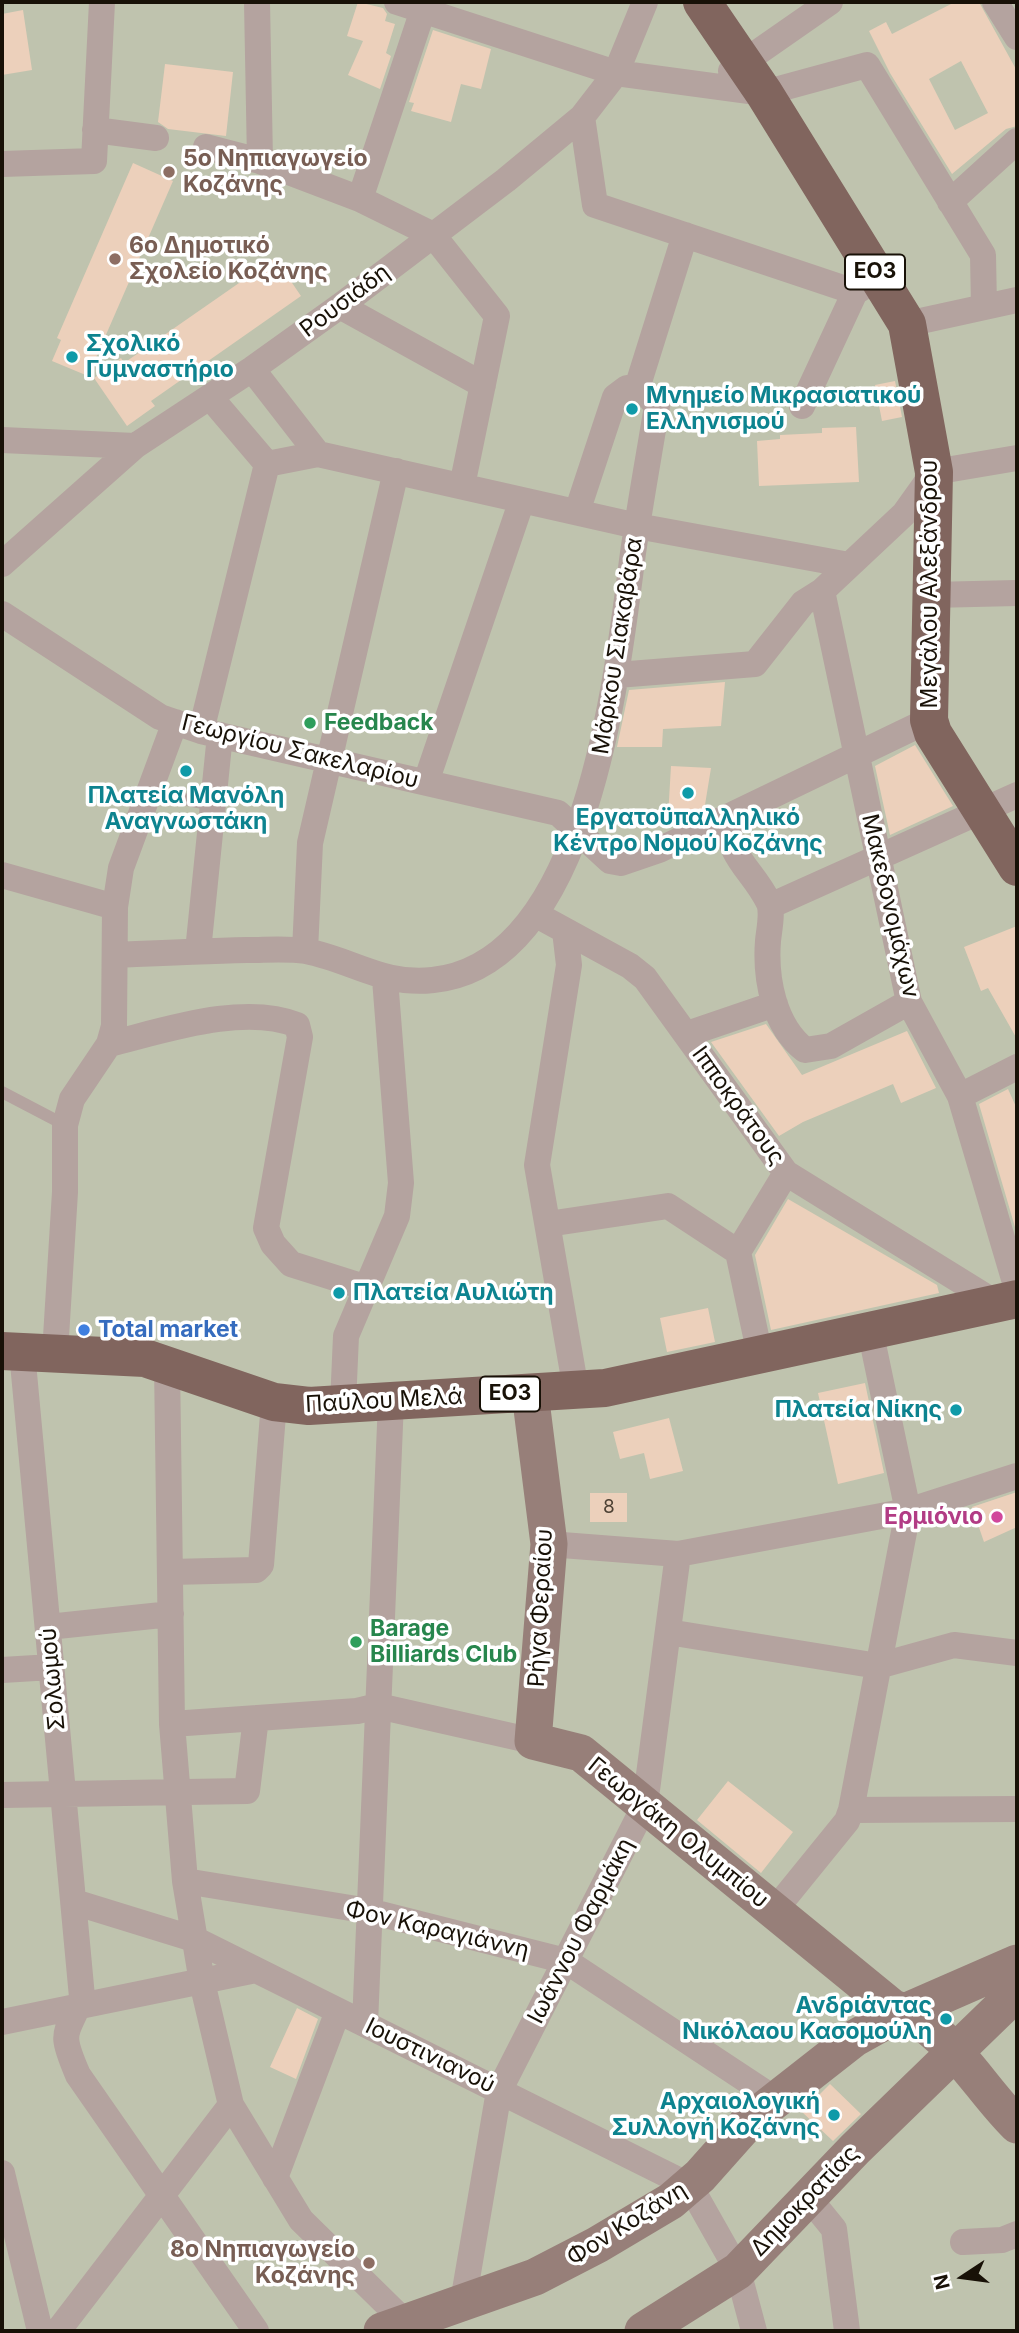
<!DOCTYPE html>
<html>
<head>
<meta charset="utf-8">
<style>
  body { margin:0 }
  #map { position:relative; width:1019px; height:2333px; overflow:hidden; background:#ffebcd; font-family:Inter,sans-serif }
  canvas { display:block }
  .frame { position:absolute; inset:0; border:4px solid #181107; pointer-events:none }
  .north { position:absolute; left:928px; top:2242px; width:70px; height:70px; -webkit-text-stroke:5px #fff; paint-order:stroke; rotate:257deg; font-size:19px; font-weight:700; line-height:28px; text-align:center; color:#181107 }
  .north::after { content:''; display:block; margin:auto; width:24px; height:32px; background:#181107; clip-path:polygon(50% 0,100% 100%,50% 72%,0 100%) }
</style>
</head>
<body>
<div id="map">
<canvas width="1019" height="2333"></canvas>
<div class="frame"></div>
<div class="north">N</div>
</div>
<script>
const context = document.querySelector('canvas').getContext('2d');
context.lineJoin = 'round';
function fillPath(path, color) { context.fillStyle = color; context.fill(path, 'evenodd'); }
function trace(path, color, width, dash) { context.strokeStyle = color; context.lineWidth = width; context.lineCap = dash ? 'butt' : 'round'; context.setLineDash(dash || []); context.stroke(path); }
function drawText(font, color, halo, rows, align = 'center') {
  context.font = font + ' Inter,sans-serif'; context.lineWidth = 7; context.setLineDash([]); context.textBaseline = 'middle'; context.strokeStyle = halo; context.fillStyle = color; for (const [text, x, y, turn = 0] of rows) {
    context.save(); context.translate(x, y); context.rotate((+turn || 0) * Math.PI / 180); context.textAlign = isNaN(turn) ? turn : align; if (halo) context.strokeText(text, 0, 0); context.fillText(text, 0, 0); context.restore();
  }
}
fillPath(new Path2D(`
  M2,2H1017V2331H2Z`), '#bfc3ae');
fillPath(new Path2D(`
  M358,2L383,8L387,14L385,21L395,24L386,53L391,56L380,89L348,75L363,41L347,36Z
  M955,2H979L1017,71V126L1006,129L952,174L890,73L869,31L886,22L892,34ZM961,61L988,113L955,130L929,79Z
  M23,10L32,70L2,75V14Z
  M433,30L491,49L481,89L461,84L451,122L411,111L414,103L409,102Z
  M165,64L233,72L226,136L168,129L158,122Z
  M133,163L173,181L88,376L52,361L61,340L57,338Z
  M275,258L301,296L151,401L155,406L127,426L94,378L121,358L124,363Z
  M895,381L902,417L882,421L875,385Z
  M856,427L859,482L759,486L757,441L780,439V435L822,433V428Z
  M725,682L721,726L663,729L662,747H617L629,690Z
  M915,745L953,806L890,835L875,766Z
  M671,766L711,768L704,811L672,826L668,817Z
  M1017,926V1039L988,988L981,991L964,947Z
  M766,1024L802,1075L907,1031L936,1088L901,1103L893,1084L803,1122L779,1136L711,1042Z
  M1008,1089L1017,1109V1234L979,1104Z
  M788,1199L937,1285L939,1293L771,1330L755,1255Z
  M708,1308L715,1342L667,1352L660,1318Z
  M865,1383L884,1473L838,1484L818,1393Z
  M669,1418L683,1471L650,1479L644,1453L620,1459L613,1432Z
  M1017,1492V1527L984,1542L972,1507Z
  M590,1493H627V1522H590Z
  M728,1781L793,1832L761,1873L697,1820Z
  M297,2008L318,2019L296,2079L270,2067Z
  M830,2084L861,2114L833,2141L802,2112Z`), '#ecd0bb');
trace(new Path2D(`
  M148,792L213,805
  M2,1092L65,1125`), '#b4a39f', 12);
trace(new Path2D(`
  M257,2L260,161
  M397,2L616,73L764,93L867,65L983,255L984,307
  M995,2L1017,37
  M731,71L830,2
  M582,117L595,205L855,292L879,278
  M95,130L156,138
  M206,147L260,161L360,199L433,235L497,316L462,486
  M2,164L94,161L102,2
  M360,199L423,10
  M950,202L1017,141
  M340,306L483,385
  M907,324L1017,300
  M252,369L318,454
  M637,388L685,235
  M210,397L267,464L318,454L637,526L849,565
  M802,406L855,292
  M2,440L135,446
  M2,564L135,446L252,369L340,306L506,180L582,117L616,73L645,2
  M822,591L909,1002L960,1096L1017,1289
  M931,595L1017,593
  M2,614L160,717L201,731L558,813L610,861L621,863L659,850L929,720
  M617,675L755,664L803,603L822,591L904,514L934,472L1017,458
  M201,731L267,464
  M426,782L522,500
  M727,817C729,861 752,868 769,903C773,913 769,930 768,941C765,979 774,1026 805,1050L831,1046L909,1002
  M2,875L115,907
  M770,906L1017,795
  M535,914L630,966L645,978L786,1173L996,1303
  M565,931L569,965L537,1165L576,1390
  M198,951L220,735
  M305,951L310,843L396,471
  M115,955C159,953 203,951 247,950C266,950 287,948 306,951C352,960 384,986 433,980C589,964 617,673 633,553C640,504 649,455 657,406L645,392L627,388L615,397L577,512
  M687,1034L775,1004
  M109,1044C163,1031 243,1003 297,1025L300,1037L266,1228L273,1244L291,1264L367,1288
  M960,1096L1017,1067
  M548,1224L668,1206L738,1252
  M22,1352L82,1997C65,2037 59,2031 78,2075L256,2331
  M55,1353L65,1192V1125L72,1099L109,1044L114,1026L115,907L121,868L175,722
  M760,1355L738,1252L786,1173
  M167,1364L172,1724L185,1881L202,1982L231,2105L301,2220L406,2323
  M343,1404L346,1336L397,1216L401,1183L385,979
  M549,1544L678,1554L908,1511L1017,1476
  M170,1572L256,1570L261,1565L274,1402
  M48,1627L171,1614
  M668,1632L878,1666L954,1645L1017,1653
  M2,1670L52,1667
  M172,1724L357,1711L378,1706L533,1741
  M2,1795L247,1791L256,1718
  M851,1810L1017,1809
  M185,1881L369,1911L566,1961L775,2099
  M74,1902L194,1939L690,2186L738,2271L754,2331
  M774,1911L847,1821L851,1810L908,1511L870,1330
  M2,2022L256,1970
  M365,2024L391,1401
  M2,2173L40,2331
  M275,2178L338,2011
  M808,2197L834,2229L847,2331
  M963,2242L1002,2240L1017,2234
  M463,2302L499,2091L645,1805L678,1554
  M58,2331L231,2105`), '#b4a39f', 26);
trace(new Path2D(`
  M530,1393L549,1544L533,1741L581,1753L893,2008C947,2025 978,2087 1017,2125
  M382,2331L535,2277L597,2245L671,2201L700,2176L749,2121L855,2038L891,2018L1017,1963
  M643,2331L738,2271L855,2149L1017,1992`), '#977f79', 37);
trace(new Path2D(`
  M702,2L764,93L907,324L934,472L929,720L933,733L1017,867
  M2,1351L145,1358L274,1402L309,1406L605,1388L1017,1299`), '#81655e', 38);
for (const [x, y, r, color] of [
  [169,172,7,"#8d6e63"],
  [115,259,7,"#8d6e63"],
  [72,357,7,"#0f9aa8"],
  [632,409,7,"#0f9aa8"],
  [310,723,7,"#2e9e5b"],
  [186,771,7,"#0f9aa8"],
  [688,793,7,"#0f9aa8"],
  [339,1293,7,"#0f9aa8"],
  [84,1330,7,"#3f7fe0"],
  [956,1410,7,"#0f9aa8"],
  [997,1517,7,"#d1479c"],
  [356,1642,7,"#2e9e5b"],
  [946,2019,7,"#0f9aa8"],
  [834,2115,7,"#0f9aa8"],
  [369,2263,7,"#8d6e63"]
]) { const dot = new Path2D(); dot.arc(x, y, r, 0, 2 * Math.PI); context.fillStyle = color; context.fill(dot); trace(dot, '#fff', 2.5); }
drawText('19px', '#4d4134', null, [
  ["8",609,1507]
]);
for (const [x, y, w] of [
  [875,272,60],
  [510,1394,60]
]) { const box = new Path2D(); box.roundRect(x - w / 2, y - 17.5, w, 35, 5); context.fillStyle = '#fff'; context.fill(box); trace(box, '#181107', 2); }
drawText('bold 21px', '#181107', null, [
  ["ΕΟ3",875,272],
  ["ΕΟ3",510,1394]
]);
drawText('bold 23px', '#785e54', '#fff', [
  ["5ο Νηπιαγωγείο",183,159],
  ["Κοζάνης",183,185],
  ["6ο Δημοτικό",129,246],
  ["Σχολείο Κοζάνης",129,272],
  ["8ο Νηπιαγωγείο",355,2250,"right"],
  ["Κοζάνης",355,2276,"right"]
], 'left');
drawText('23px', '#181107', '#fff', [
  ["Ρουσιάδη",345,301,-37],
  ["Μεγάλου Αλεξάνδρου",930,584,-90],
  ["Μάρκου Σιακαβάρα",618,646,-81],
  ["Γεωργίου Σακελαρίου",300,752,14],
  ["Μακεδονομάχων",890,906,77],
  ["Ιπποκράτους",738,1106,54],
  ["Παύλου Μελά",384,1401,-3],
  ["Ρήγα Φεραίου",541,1608,-87],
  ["Σολωμού",53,1679,-95],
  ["Γεωργάκη Ολυμπίου",678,1833,39],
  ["Φον Καραγιάννη",437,1930,13],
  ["Ιωάννου Φαρμάκη",581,1931,-63],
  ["Ιουστινιανού",430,2056,26],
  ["Δημοκρατίας",805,2201,-46],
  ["Φον Κοζάνη",627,2224,-32]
]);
drawText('bold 23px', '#0d838f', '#fff', [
  ["Σχολικό",86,344],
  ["Γυμναστήριο",86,370],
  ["Μνημείο Μικρασιατικού",646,396],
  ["Ελληνισμού",646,422],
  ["Πλατεία Μανόλη",186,796,"center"],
  ["Αναγνωστάκη",186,822,"center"],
  ["Εργατοϋπαλληλικό",688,818,"center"],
  ["Κέντρο Νομού Κοζάνης",688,844,"center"],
  ["Πλατεία Αυλιώτη",353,1293],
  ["Πλατεία Νίκης",942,1410,"right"],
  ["Ανδριάντας",932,2006,"right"],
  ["Νικόλαου Κασομούλη",932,2032,"right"],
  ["Αρχαιολογική",820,2102,"right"],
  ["Συλλογή Κοζάνης",820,2128,"right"]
], 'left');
drawText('bold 23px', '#27864d', '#fff', [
  ["Feedback",324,723],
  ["Barage",370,1629],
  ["Billiards Club",370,1655]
], 'left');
drawText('bold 23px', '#366cbe', '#fff', [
  ["Total market",98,1330]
], 'left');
drawText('bold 23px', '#b23c85', '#fff', [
  ["Ερμιόνιο",983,1517]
], 'right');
</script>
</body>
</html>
